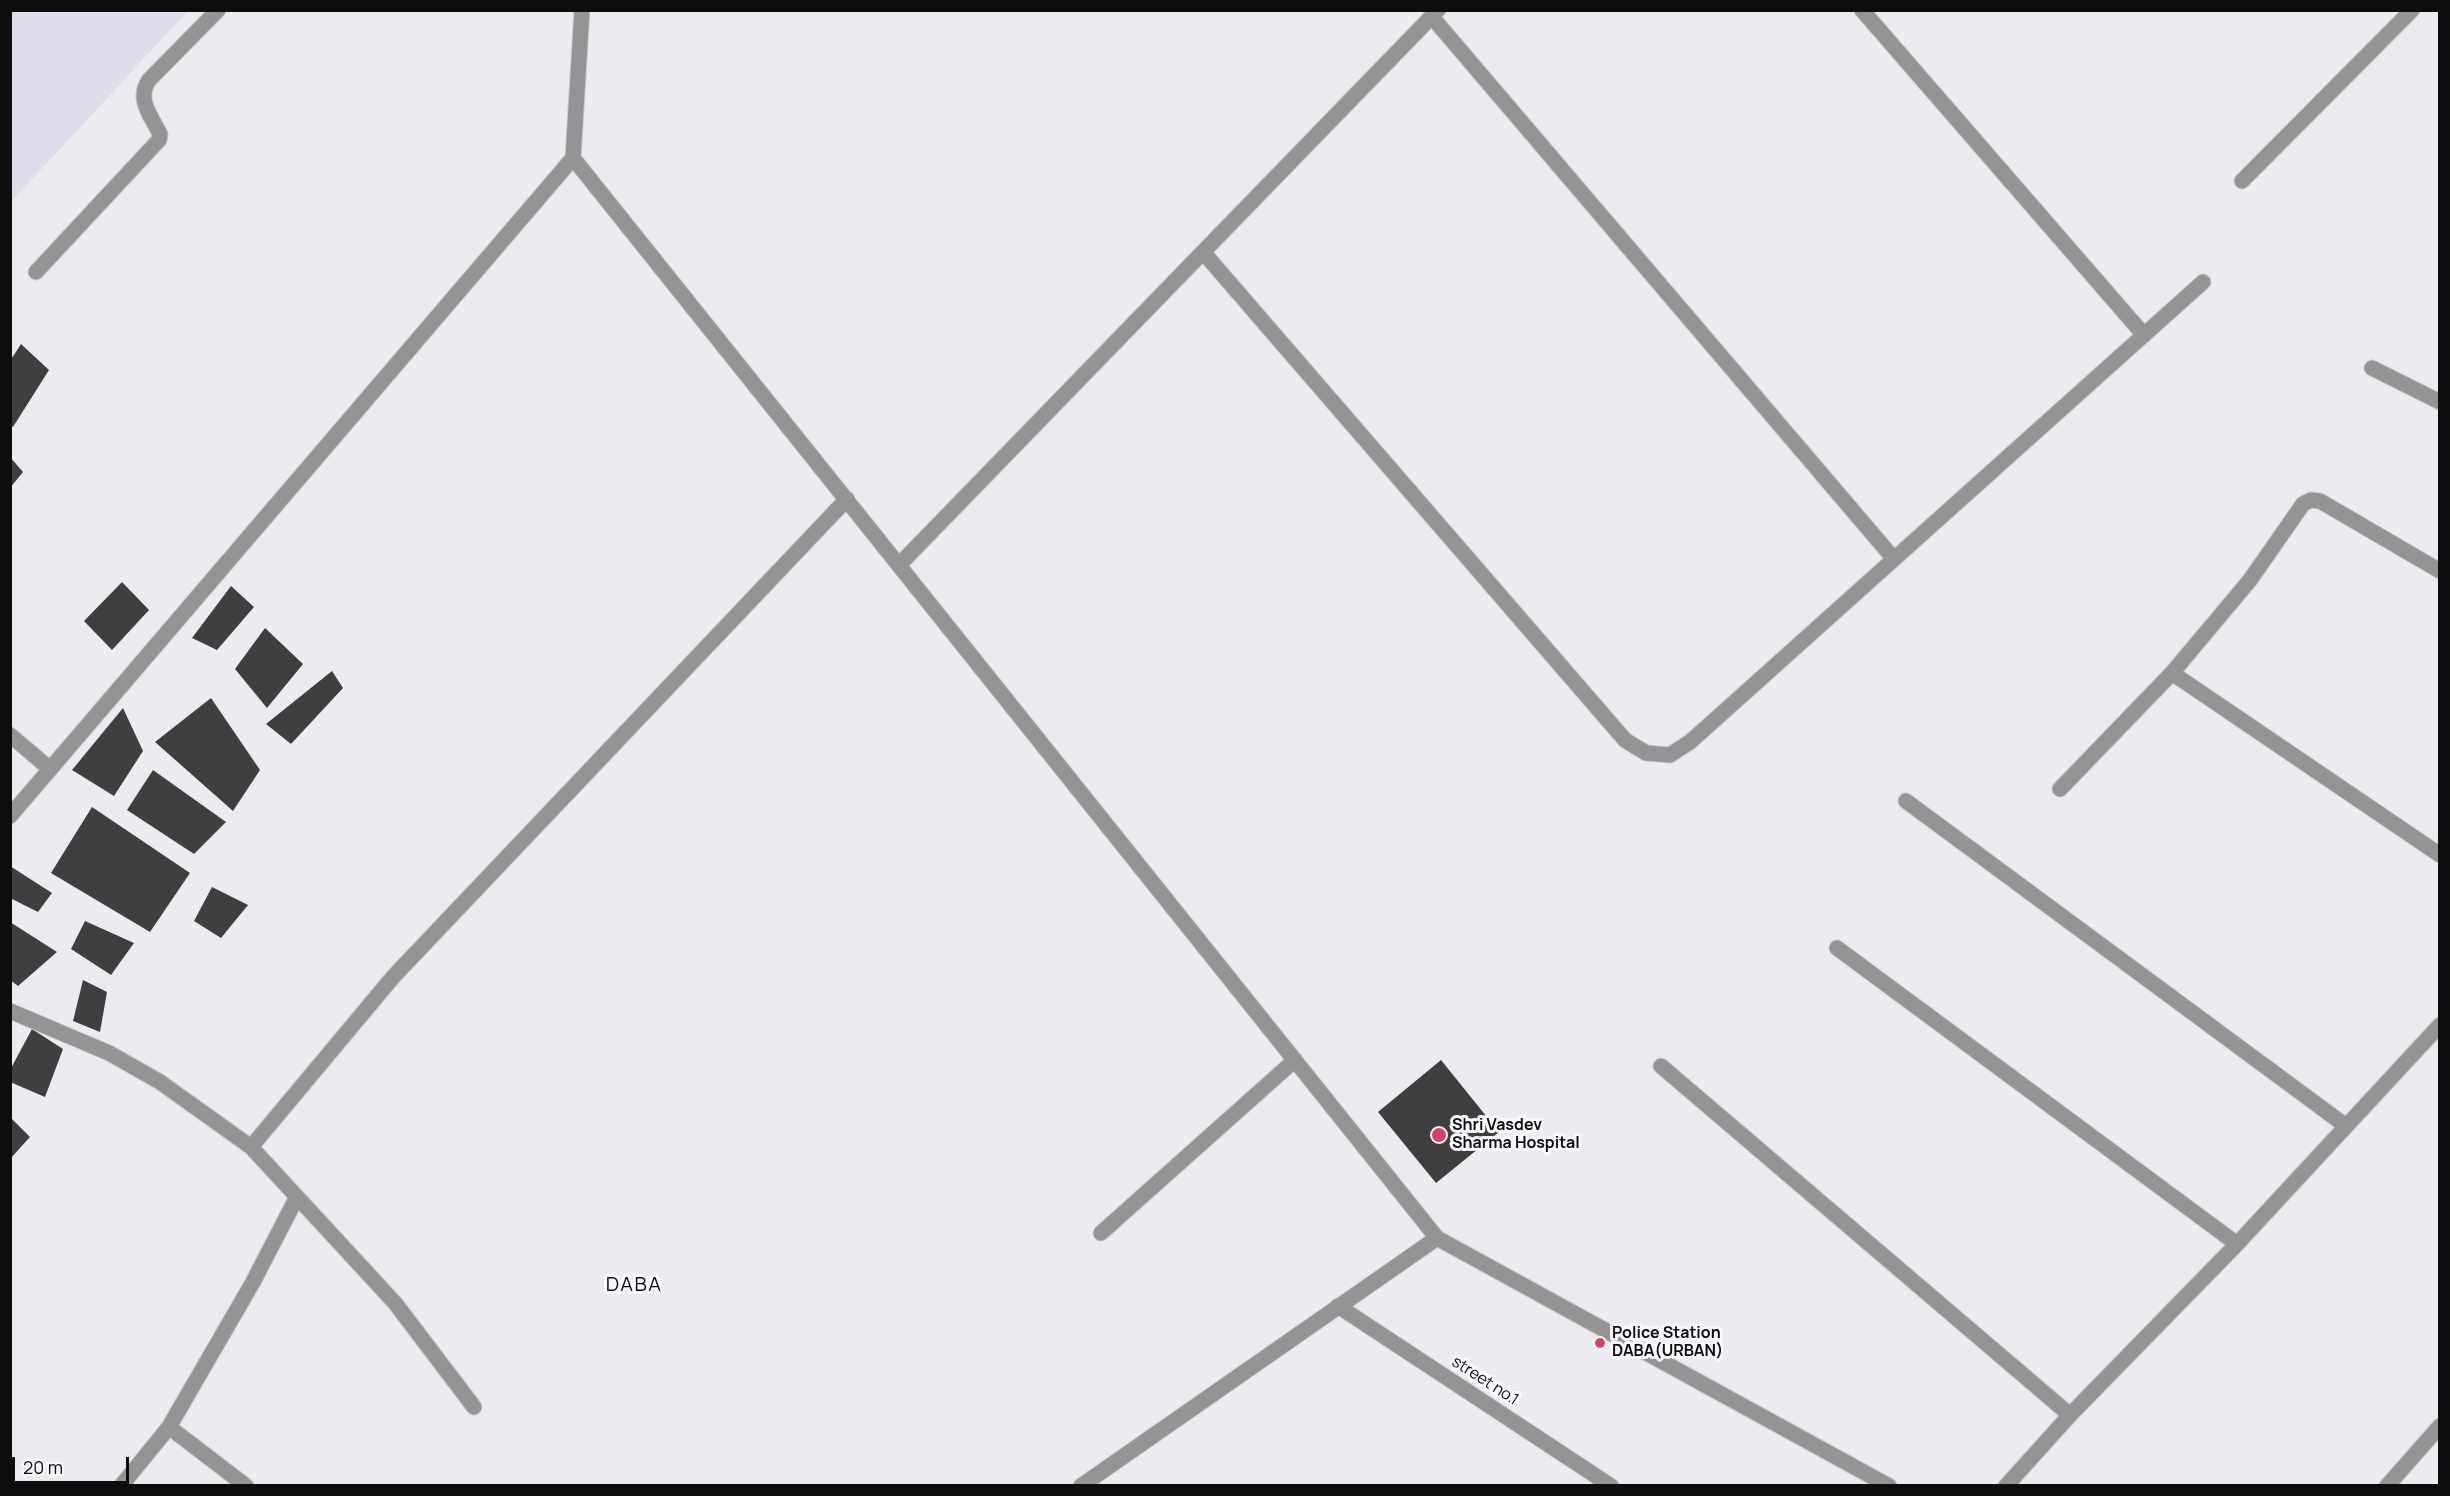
<!DOCTYPE html>
<html>
<head>
<meta charset="utf-8">
<style>
  body { margin:0 }
  #map { position:relative; width:2450px; height:1496px; overflow:hidden; background:#ececf0; font-family:Manrope,sans-serif }
  canvas { display:block }
  .frame { position:absolute; inset:0; border:12px solid #0d0d0e; pointer-events:none }
  .scale { position:absolute; left:12px; top:1457px; width:117px; height:27px; box-sizing:border-box; border:3px solid #0d0d0e; border-top:0; padding-left:8px; font-size:18px; line-height:21px; white-space:nowrap; color:#0d0d0e; -webkit-text-stroke:4px #f9f9fd; paint-order:stroke }
</style>
</head>
<body>
<div id="map">
<canvas width="2450" height="1496"></canvas>
<div class="frame"></div>
<div class="scale">20 m</div>
</div>
<script>
const context = document.querySelector('canvas').getContext('2d');
context.lineJoin = 'round';
function fillPath(path, color) { context.fillStyle = color; context.fill(path, 'evenodd'); }
function trace(path, color, width, dash) { context.strokeStyle = color; context.lineWidth = width; context.lineCap = dash ? 'butt' : 'round'; context.setLineDash(dash || []); context.stroke(path); }
function drawText(font, color, halo, rows, align = 'center') {
  context.font = font + ' Manrope,sans-serif'; context.lineWidth = 6; context.setLineDash([]); context.textBaseline = 'middle'; context.strokeStyle = halo; context.fillStyle = color; for (const [text, x, y, turn = 0] of rows) {
    context.save(); context.translate(x, y); context.rotate((+turn || 0) * Math.PI / 180); context.textAlign = isNaN(turn) ? turn : align; if (halo) context.strokeText(text, 0, 0); context.fillText(text, 0, 0); context.restore();
  }
}
fillPath(new Path2D(`
  M11,10L188,11L11,202L10,11Z`), '#dedeea');
fillPath(new Path2D(`
  M21,344L49,370L13,427L10,424V361Z
  M10,457L23,472L10,488Z
  M122,582L149,610L112,650L84,621Z
  M231,586L254,607L217,650L192,638Z
  M265,628L303,664L267,708L235,669Z
  M332,671L343,688L291,744L266,724Z
  M211,698L260,770L233,811L155,742Z
  M123,708L143,751L114,796L72,770Z
  M153,770L226,822L194,854L127,810Z
  M92,807L190,873L150,932L51,873Z
  M10,866L52,893L38,912L10,898Z
  M212,887L248,905L221,938L194,921Z
  M85,921L134,943L111,975L71,949Z
  M10,922L57,952L18,986L10,980Z
  M83,980L107,992L100,1032L73,1021Z
  M32,1029L63,1049L45,1097L10,1082V1070Z
  M1441,1060L1499,1132L1436,1183L1378,1112Z
  M10,1117L30,1137L10,1159Z`), '#413e3f');
const minor = new Path2D(`
  M1862,10L2144,335
  M1432,17L1894,559
  M573,158L1437,1238L1889,1486
  M2242,181L2412,10
  M1203,252L1625,740L1646,753L1670,755L1690,742L2203,282
  M36,272L159,140L160,134C151,116 136,99 149,80L218,10
  M2372,368L2440,402
  M899,565L1438,10
  M2172,673L2440,855
  M10,735L50,769
  M2060,789L2172,673L2250,580L2303,504L2311,500L2320,501L2440,571
  M1906,801L2346,1126
  M10,816L573,158L582,10
  M1837,948L2237,1244
  M10,1011L109,1053L160,1082L251,1147L395,1303L474,1407
  M1661,1066L2070,1415
  M251,1147L393,977L847,499
  M1101,1233L1295,1060
  M1338,1306L1611,1486
  M169,1427L246,1486
  M121,1486L169,1427L253,1282L297,1197
  M1081,1486L1437,1238
  M2006,1486L2070,1415L2237,1244L2440,1025
  M2387,1486L2440,1426`);
trace(minor, '#c8c8cc', 17);
trace(minor, '#959393', 15);
for (const [x, y, r, color] of [
  [1439,1135,8,"#d24366"],
  [1600,1343,6,"#d24366"]
]) { const dot = new Path2D(); dot.arc(x, y, r, 0, 2 * Math.PI); context.fillStyle = color; context.fill(dot); trace(dot, '#f9f9fd', 2); }
drawText('bold 16px', '#0d0d0e', '#f9f9fd', [
  ["Shri Vasdev",1452,1126],
  ["Sharma Hospital",1452,1144],
  ["Police Station",1612,1334],
  ["DABA(URBAN)",1612,1352]
], 'left');
drawText('16px', '#0d0d0e', '#f9f9fd', [
  ["street no.1",1485,1381,33]
]);
context.letterSpacing = '1.5px';
drawText('20px', '#0d0d0e', '#f9f9fd', [
  ["DABA",634,1285]
]);
context.letterSpacing = '0px';
</script>
</body>
</html>
